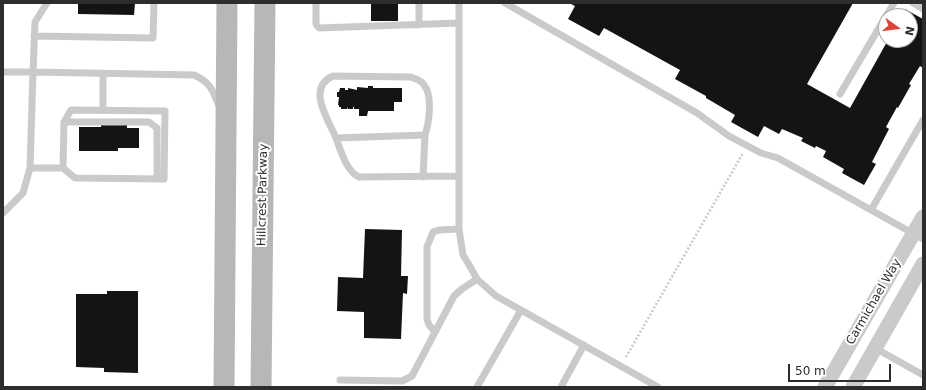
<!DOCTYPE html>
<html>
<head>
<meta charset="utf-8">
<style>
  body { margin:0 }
  #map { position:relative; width:926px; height:390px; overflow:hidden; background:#fff; font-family:"DejaVu Sans",sans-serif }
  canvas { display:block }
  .frame { position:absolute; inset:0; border:4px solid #2d2d2d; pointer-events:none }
  .north { position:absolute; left:878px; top:8px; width:40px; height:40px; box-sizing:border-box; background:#fff; border:1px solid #ababab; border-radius:50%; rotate:104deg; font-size:11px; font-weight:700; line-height:16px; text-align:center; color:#2d2d2d }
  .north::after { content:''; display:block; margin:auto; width:14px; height:18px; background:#db4438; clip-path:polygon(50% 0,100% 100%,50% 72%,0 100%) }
  .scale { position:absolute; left:788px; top:364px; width:103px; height:18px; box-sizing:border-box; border:2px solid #2d2d2d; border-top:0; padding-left:5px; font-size:12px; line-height:14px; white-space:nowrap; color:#2d2d2d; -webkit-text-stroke:3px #fff; paint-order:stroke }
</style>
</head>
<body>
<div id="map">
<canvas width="926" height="390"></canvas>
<div class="frame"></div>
<div class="north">N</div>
<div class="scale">50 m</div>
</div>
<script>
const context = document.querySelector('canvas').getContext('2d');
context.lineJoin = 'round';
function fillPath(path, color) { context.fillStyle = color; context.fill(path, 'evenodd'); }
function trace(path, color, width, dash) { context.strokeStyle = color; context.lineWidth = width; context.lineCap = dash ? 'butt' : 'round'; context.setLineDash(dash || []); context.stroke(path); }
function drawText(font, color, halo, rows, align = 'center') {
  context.font = font + ' "DejaVu Sans",sans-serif'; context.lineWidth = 4; context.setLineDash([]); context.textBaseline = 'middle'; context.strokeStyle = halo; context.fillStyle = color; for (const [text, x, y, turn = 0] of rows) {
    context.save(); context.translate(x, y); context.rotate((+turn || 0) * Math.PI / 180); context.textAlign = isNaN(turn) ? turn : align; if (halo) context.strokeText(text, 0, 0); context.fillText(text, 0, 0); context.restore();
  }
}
fillPath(new Path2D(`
  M78,3H135L134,15L78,14Z
  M371,3H398V21H371Z
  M569,3H853L807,84L850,108L888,40H910V16H901L905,9L923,19V68L920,66L909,84L911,85L898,108L897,107L886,127L889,129L872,162L876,164L864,185L842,173L844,169L823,157L826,151L816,146L815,148L801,141L803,138L782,129L779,134L764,126L758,137L731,122L735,115L706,98V96L675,79L680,70L604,28L599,36L568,19L575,6Z
  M368,86H373V88H402V102H394V111H368L367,116H359V109H354V107H353V109H348V107L347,109H341V107H339V105H338L339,97H337V92H339L340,88H345V90H348V88L357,90V87L368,88Z
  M101,125H127V128H139V148H118V151H79V127H101Z
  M365,229L402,230L401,276H408L407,294L403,293L401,339L364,338V312L337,311L338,277L363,278Z
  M107,291H138V373L104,372V368L76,367V294H107Z`), '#141414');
trace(new Path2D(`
  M626,357L743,153`), '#cacaca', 2.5, [2, 2]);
trace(new Path2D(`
  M47,3L35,22L33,72L194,75C211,83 212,89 219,106
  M316,3V24L319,28L459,23
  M419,3V25
  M459,3V229L463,255L468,263L477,279L496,296L658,387
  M505,3L697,113L729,136L761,153L778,158L923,239
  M913,3L923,9
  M886,16L894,3
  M34,36L153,38L154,3
  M3,72H33L30,168L23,193L3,213
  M840,94L886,16
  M103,110V74
  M64,122H149L157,128V179
  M336,138C328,119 306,88 333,76L411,77C416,79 421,80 424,85C433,96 429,123 425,135
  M30,168H63L75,178L164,179L165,111L71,110L64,122L63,168
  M423,177L425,135L336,138C341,151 346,171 359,177L459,176
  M871,210L923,120
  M435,332L429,325L427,319V247L433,232L439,230L459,229
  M875,348L923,375
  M340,380L402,381L412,376L454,296L462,289L477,279
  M477,387L521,310
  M561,387L584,345`), '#cacaca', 7);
trace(new Path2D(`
  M825,387L923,217
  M853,387L923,264`), '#cacaca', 15);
trace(new Path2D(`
  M224,387L227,3
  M261,387L265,3`), '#b7b7b7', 21);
drawText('12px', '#2d2d2d', '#fff', [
  ["Hillcrest Parkway",263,195,-89],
  ["Carmichael Way",874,302,-60]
]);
</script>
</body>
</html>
